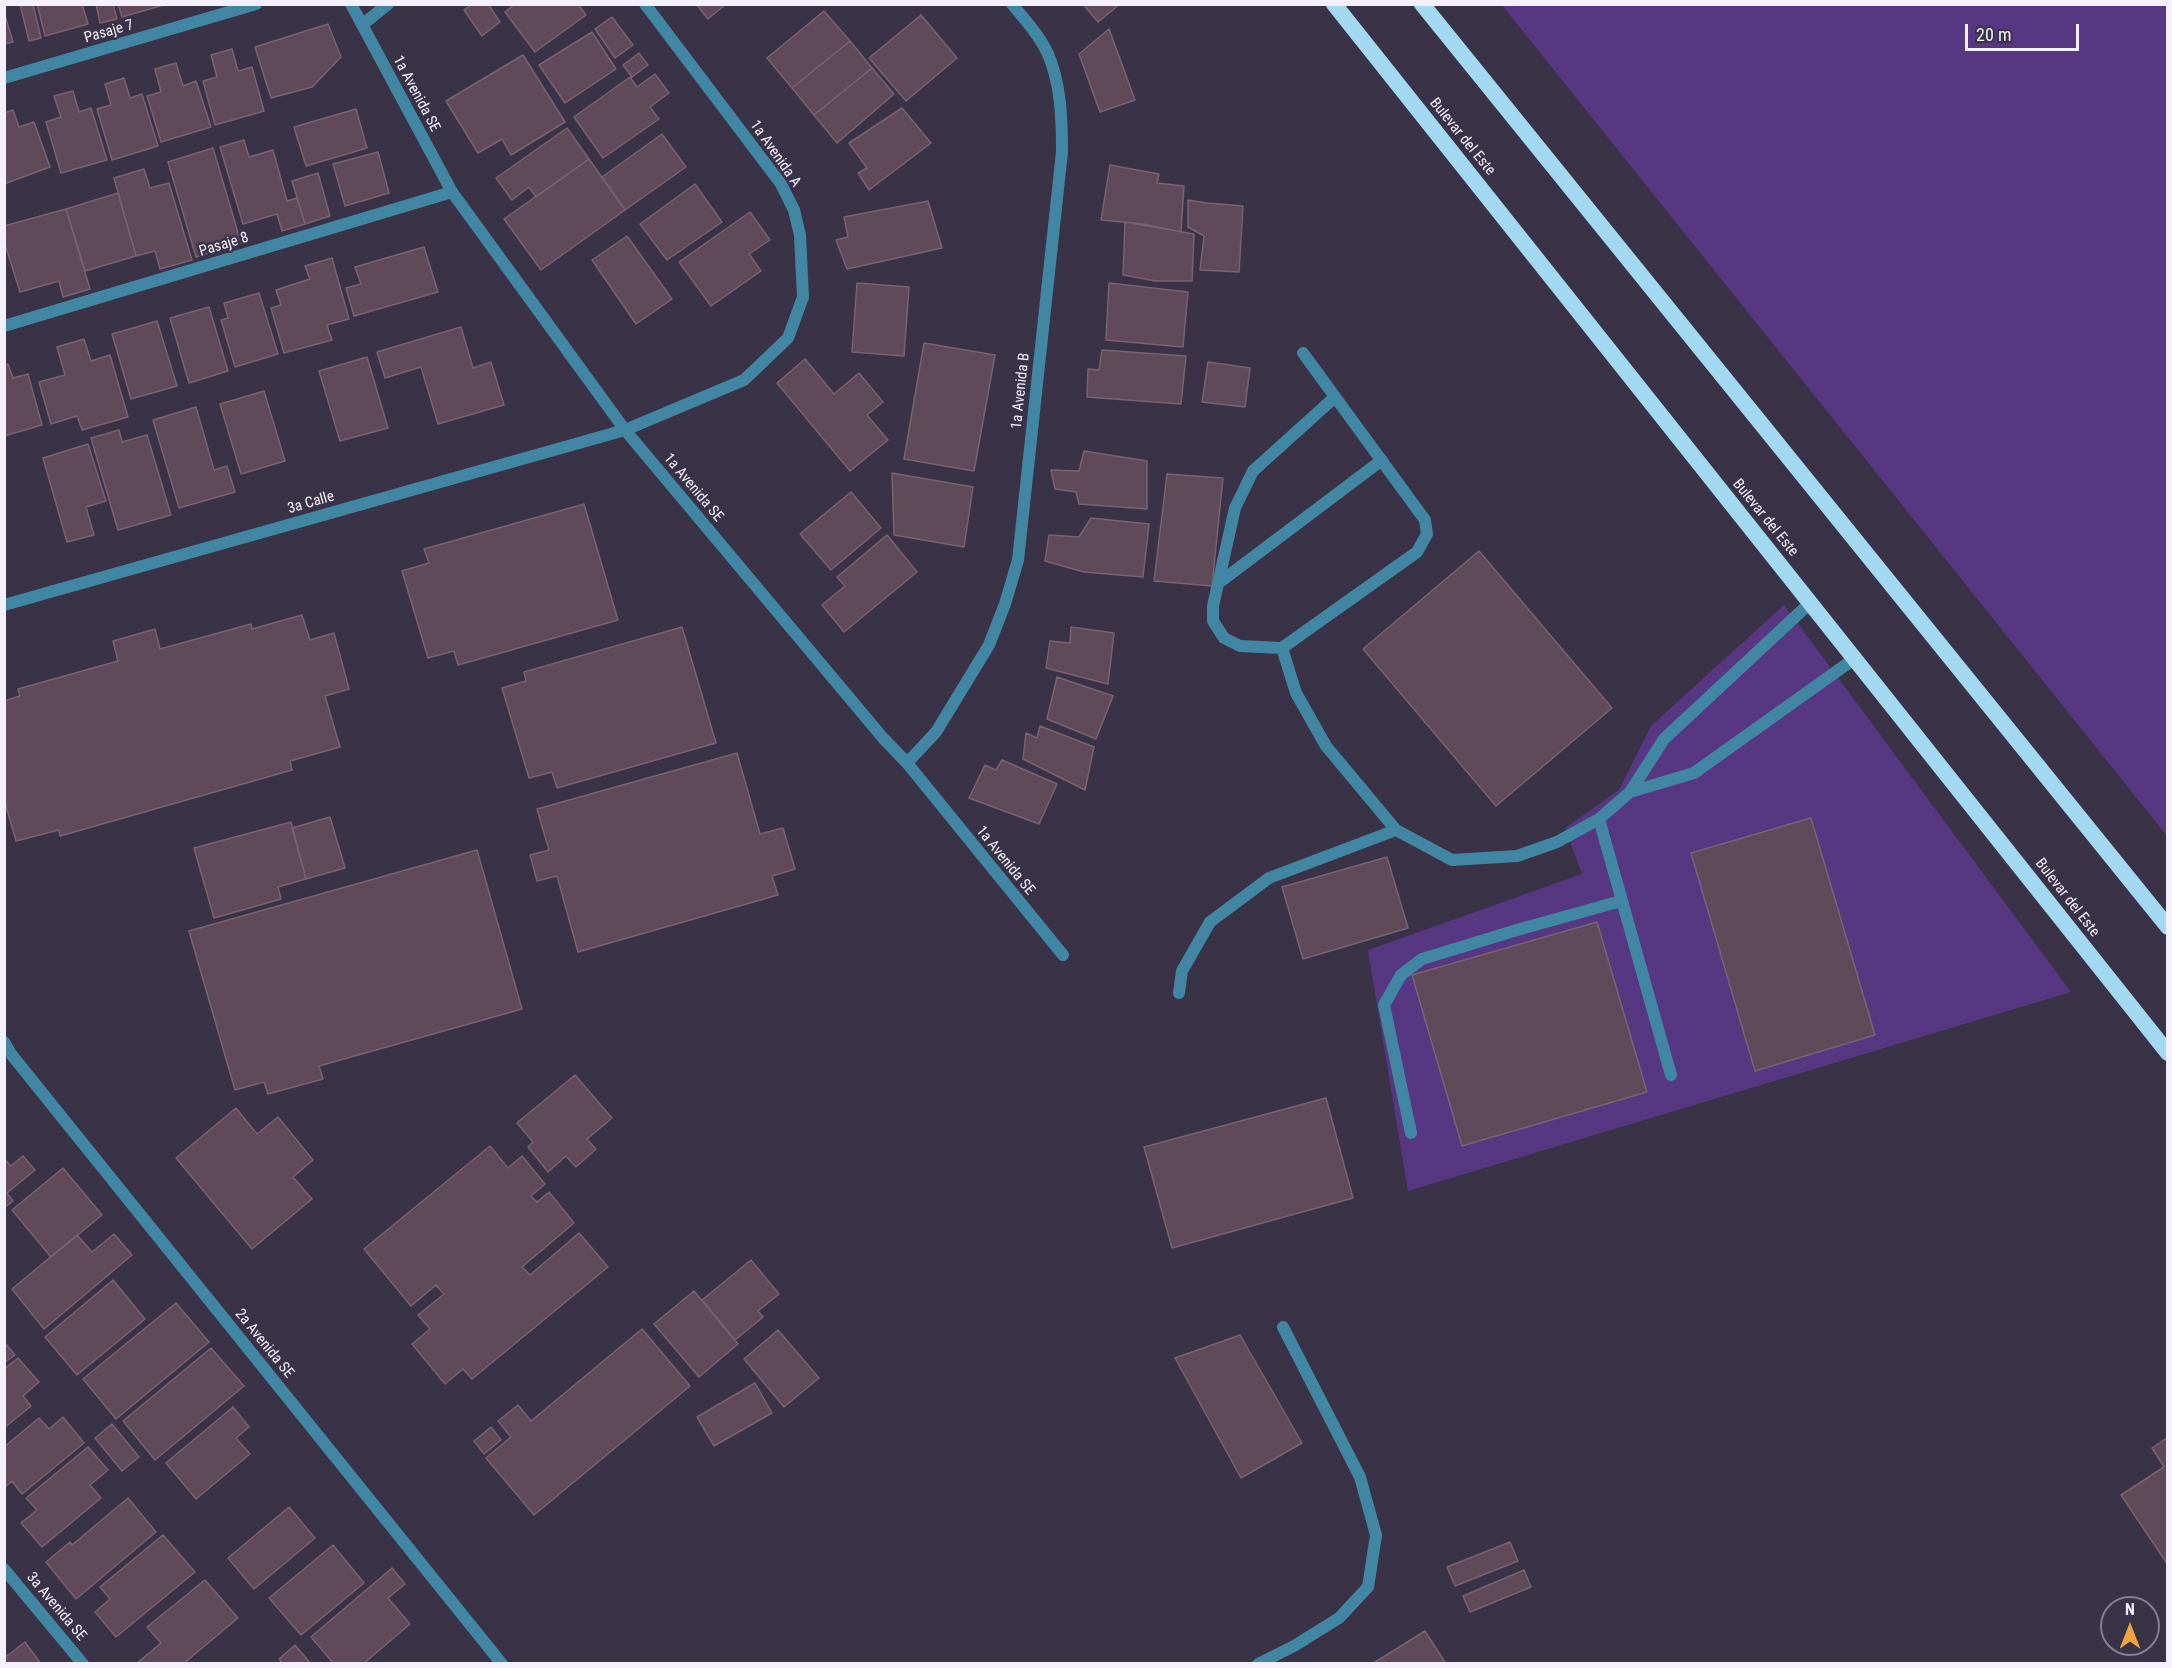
<!DOCTYPE html>
<html>
<head>
<meta charset="utf-8">
<style>
  body { margin:0 }
  #map { position:relative; width:2172px; height:1668px; overflow:hidden; background:#3a3348; font-family:"Roboto Condensed",sans-serif }
  canvas { display:block }
  .frame { position:absolute; inset:0; border:6px solid #f5f0fe; pointer-events:none }
  .north { position:absolute; left:2100px; top:1596px; width:60px; height:60px; box-sizing:border-box; background:#3a3348; border:2px solid #857f91; border-radius:50%; rotate:0deg; font-size:16px; font-weight:700; line-height:24px; text-align:center; color:#f5f0fe }
  .north::after { content:''; display:block; margin:auto; width:21px; height:27px; background:#f0a63f; clip-path:polygon(50% 0,100% 100%,50% 72%,0 100%) }
  .scale { position:absolute; left:1965px; top:24px; width:114px; height:27px; box-sizing:border-box; border:3px solid #f5f0fe; border-top:0; padding-left:8px; font-size:18px; line-height:21px; white-space:nowrap; color:#f5f0fe; -webkit-text-stroke:4px #3a3348; paint-order:stroke }
</style>
</head>
<body>
<div id="map">
<canvas width="2172" height="1668"></canvas>
<div class="frame"></div>
<div class="north">N</div>
<div class="scale">20 m</div>
</div>
<script>
const context = document.querySelector('canvas').getContext('2d');
context.lineJoin = 'round';
function fillPath(path, color) { context.fillStyle = color; context.fill(path, 'evenodd'); }
function trace(path, color, width, dash) { context.strokeStyle = color; context.lineWidth = width; context.lineCap = dash ? 'butt' : 'round'; context.setLineDash(dash || []); context.stroke(path); }
function drawText(font, color, halo, rows, align = 'center') {
  context.font = font + ' "Roboto Condensed",sans-serif'; context.lineWidth = 5; context.setLineDash([]); context.textBaseline = 'middle'; context.strokeStyle = halo; context.fillStyle = color; for (const [text, x, y, turn = 0] of rows) {
    context.save(); context.translate(x, y); context.rotate((+turn || 0) * Math.PI / 180); context.textAlign = isNaN(turn) ? turn : align; if (halo) context.strokeText(text, 0, 0); context.fillText(text, 0, 0); context.restore();
  }
}
fillPath(new Path2D(`
  M1502,5H2167V836Z
  M1784,605L2071,992L1408,1191L1368,950L1582,874L1565,828L1619,790L1651,726Z`), '#573782');
const building = new Path2D(`
  M20,4H33L41,38L29,41Z
  M37,4H82L88,24L45,36Z
  M96,4H113L117,19L100,23Z
  M118,4H167L122,17Z
  M472,4H488L500,22L482,36L464,10Z
  M515,4H578L586,15L535,52L505,12Z
  M696,4H726L708,19Z
  M1083,4H1120L1098,22Z
  M824,11L850,41L792,88L767,58Z
  M4,12L13,42L4,44Z
  M921,15L957,58L906,101L869,58Z
  M612,17L633,45L615,58L595,29Z
  M328,24L341,57L312,87L271,98L255,47Z
  M1109,29L1135,100L1100,112L1079,54Z
  M592,32L616,69L565,103L539,65Z
  M850,41L872,68L814,115L792,88Z
  M232,49L238,71L252,67L264,111L215,125L203,81L217,77L211,55Z
  M639,53L648,65L632,77L623,65Z
  M523,55L565,122L511,155L502,139L478,153L446,101Z
  M176,63L183,86L196,81L211,127L161,142L147,96L161,92L155,69Z
  M872,68L894,94L837,143L814,115Z
  M655,74L669,93L650,107L659,119L603,158L574,117L630,77L637,87Z
  M124,78L130,98L142,94L158,146L112,160L97,109L111,105L105,84Z
  M73,91L79,112L91,108L107,160L61,173L46,122L61,117L54,96Z
  M902,108L931,143L869,190L858,173L867,168L849,143Z
  M356,109L367,148L306,166L294,127Z
  M13,110L19,127L34,122L50,167L4,184V113Z
  M567,128L589,159L536,197L529,187L512,200L496,178Z
  M662,134L686,167L625,210L602,177Z
  M244,140L249,157L273,150L287,201L297,198L305,224L282,231L277,214L243,224L220,147Z
  M213,148L241,243L196,257L168,162Z
  M378,152L389,193L345,206L333,164Z
  M589,159L625,210L541,270L504,219Z
  M1110,165L1159,174L1157,183L1184,186L1181,232L1143,224L1101,220Z
  M144,169L150,188L169,183L192,260L160,269L155,251L136,256L114,178Z
  M318,173L330,216L305,224L292,181Z
  M695,184L722,222L667,260L640,224Z
  M118,193L136,256L85,271L66,209Z
  M1188,200L1207,203L1243,206L1239,272L1200,270L1204,236L1188,227Z
  M928,201L942,248L847,269L836,240L848,237L844,217Z
  M66,209L90,289L63,297L59,281L20,292L4,241V226Z
  M750,212L770,240L749,254L761,271L711,306L679,262Z
  M1125,222L1194,234L1192,281H1156L1123,275Z
  M627,236L672,299L636,324L592,260Z
  M424,247L438,292L354,316L346,288L361,284L355,267Z
  M332,258L349,319L327,325L332,340L284,353L271,308L281,305L276,290L310,279L305,266Z
  M857,283L909,287L904,356L852,352Z
  M1109,283L1188,292L1183,347L1106,340Z
  M259,293L278,354L235,367L221,320L228,318L224,303Z
  M209,307L228,371L189,383L170,318Z
  M157,321L177,386L131,399L112,334Z
  M461,327L473,368L491,362L504,405L438,424L421,367L385,378L377,352Z
  M84,339L91,361L110,355L128,417L82,430L77,416L51,424L39,382L65,375L57,347Z
  M924,343L995,355L974,471L904,459Z
  M1102,350L1186,356L1181,404L1087,397L1088,369L1099,370Z
  M367,357L388,428L340,441L319,371Z
  M805,359L834,394L859,373L883,402L867,415L888,440L850,471L777,383Z
  M1208,362L1250,368L1245,407L1202,402Z
  M8,364L13,378L28,374L42,425L4,436V366Z
  M264,391L285,461L241,474L220,404Z
  M196,407L214,470L227,466L235,492L179,508L153,420Z
  M119,430L122,442L147,435L171,515L118,530L91,438Z
  M88,444L106,501L86,507L94,535L67,542L43,458Z
  M1084,451L1147,461V509L1079,504L1076,492L1055,489L1051,470L1079,471Z
  M892,473L973,487L964,547L894,535Z
  M1167,474L1223,478L1212,586L1154,581Z
  M851,492L881,528L831,570L800,534Z
  M584,504L618,620L458,665L454,651L428,658L402,571L429,563L424,549Z
  M1091,518L1149,524L1143,577L1084,572L1045,561L1049,535L1079,537Z
  M887,535L917,572L844,632L822,605L845,586L837,577Z
  M1479,551L1612,708L1496,806L1363,649Z
  M302,615L310,640L334,633L349,689L325,696L340,747L290,761L292,770L60,836L59,830L16,841L4,799V701L20,696L18,689L118,661L113,641L155,629L160,649L251,624L252,629Z
  M682,627L716,743L557,788L552,772L529,778L502,688L526,681L524,672Z
  M1071,627L1114,633L1108,684L1046,668L1050,641L1070,643Z
  M1057,677L1113,696L1096,739L1047,719Z
  M1040,726L1094,747L1085,790L1023,759L1026,733L1037,738Z
  M737,753L760,834L783,828L795,869L772,876L778,895L578,952L557,876L537,881L530,855L549,850L537,809Z
  M1002,760L1057,784L1039,824L969,798L985,765L996,770Z
  M330,817L345,868L306,879L292,828Z
  M1811,818L1875,1035L1755,1071L1691,853Z
  M291,822L306,879L278,887L281,899L214,918L194,848Z
  M477,850L522,1009L319,1066L323,1079L268,1094L264,1082L235,1090L189,931Z
  M1387,857L1408,928L1303,959L1282,887Z
  M1597,922L1647,1092L1462,1146L1412,975Z
  M575,1075L612,1118L587,1139L596,1149L576,1167L566,1156L548,1172L528,1147L533,1142L517,1123Z
  M1326,1098L1353,1198L1172,1248L1144,1147Z
  M236,1108L257,1134L278,1117L313,1160L293,1177L312,1199L252,1249L176,1158Z
  M490,1146L508,1168L522,1156L545,1184L531,1196L537,1202L549,1192L574,1223L522,1267L530,1275L579,1233L608,1267L472,1379L463,1369L445,1384L412,1344L430,1329L418,1315L444,1294L436,1285L411,1306L364,1249Z
  M23,1156L35,1170L7,1193L13,1201L4,1208V1159L11,1166Z
  M63,1168L102,1215L51,1257L12,1210Z
  M114,1234L132,1255L44,1329L12,1289L77,1235L92,1252Z
  M751,1260L779,1294L758,1311L763,1317L735,1340L702,1300Z
  M113,1280L145,1319L77,1375L45,1337Z
  M694,1291L738,1344L699,1377L654,1324Z
  M176,1303L209,1342L116,1419L83,1379Z
  M642,1329L690,1386L534,1515L486,1458L511,1437L498,1421L518,1405L531,1421Z
  M778,1330L819,1378L784,1407L744,1359Z
  M1240,1335L1302,1443L1241,1478L1175,1358Z
  M4,1342L15,1355L4,1363Z
  M211,1348L244,1386L155,1460L123,1421Z
  M18,1358L39,1382L23,1396L31,1406L4,1428V1369Z
  M755,1383L772,1413L714,1446L697,1417Z
  M233,1407L249,1427L236,1438L250,1454L196,1499L166,1463Z
  M63,1417L84,1443L22,1494L12,1481L4,1488V1447L39,1418L49,1429Z
  M112,1424L139,1457L122,1471L95,1438Z
  M491,1427L501,1440L484,1454L474,1441Z
  M2168,1437V1561L2166,1562L2121,1495L2164,1467L2152,1448Z
  M88,1447L108,1470L90,1485L101,1498L42,1547L21,1523L37,1510L26,1498Z
  M128,1498L156,1532L76,1599L46,1562L70,1542L72,1545Z
  M289,1507L315,1538L254,1589L228,1558Z
  M163,1535L195,1572L116,1637L95,1612L110,1599L100,1587Z
  M1510,1542L1518,1561L1455,1586L1447,1567Z
  M333,1545L364,1583L301,1635L269,1598Z
  M392,1568L405,1584L388,1598L410,1624L363,1664H334L311,1637Z
  M1524,1570L1531,1587L1470,1612L1463,1596Z
  M205,1580L238,1618L183,1664H136L161,1643L147,1627Z
  M1425,1631L1446,1664H1372Z
  M25,1642L41,1664H4V1653L7,1656Z
  M295,1645L311,1664H283L279,1659Z`);
fillPath(building, '#604a59');
trace(building, '#796271', 1.5);
trace(new Path2D(`
  M4,78L256,4
  M4,326L452,192
  M1303,353L1425,520L1427,534L1417,552L1282,648L1240,646L1224,638L1213,621V606L1235,508L1253,471L1335,397
  M1220,582L1382,460
  M1282,648L1296,693L1326,746L1396,830L1452,860L1517,856L1557,842L1599,819L1630,792L1664,739L1810,603
  M1630,792L1694,773L1854,659
  M1599,819L1671,1075
  M1179,993L1182,971L1210,922L1269,878L1396,830
  M1411,1133L1384,1005L1401,975L1422,959L1517,930L1621,901
  M1258,1664L1294,1646L1339,1618L1368,1587L1376,1535L1360,1477L1283,1327`), '#4187a3', 12);
trace(new Path2D(`
  M351,4L452,192L625,430L883,738L907,763L1063,955
  M362,25L388,4
  M4,605L625,430L744,380L788,338L803,297L800,235L794,210L781,184L645,4
  M907,763L936,732L989,645L1005,604L1018,560L1062,152C1062,120 1061,84 1048,54C1040,36 1025,20 1012,4
  M4,1042L11,1054L502,1664
  M4,1569L83,1664`), '#4187a3', 12);
trace(new Path2D(`
  M1334,4L2168,1053
  M1422,4L2168,927`), '#a2d9f1', 16);
drawText('15px', '#f5f0fe', '#3a3348', [
  ["Pasaje 7",109,32,-16],
  ["1a Avenida SE",416,94,62],
  ["Bulevar del Este",1462,137,51],
  ["1a Avenida A",775,154,55],
  ["Pasaje 8",224,245,-17],
  ["1a Avenida B",1021,391,-84],
  ["1a Avenida SE",693,488,50],
  ["3a Calle",311,503,-16],
  ["Bulevar del Este",1765,518,51],
  ["1a Avenida SE",1005,861,51],
  ["Bulevar del Este",2067,898,52],
  ["2a Avenida SE",264,1344,51],
  ["3a Avenida SE",56,1607,50]
]);
</script>
</body>
</html>
